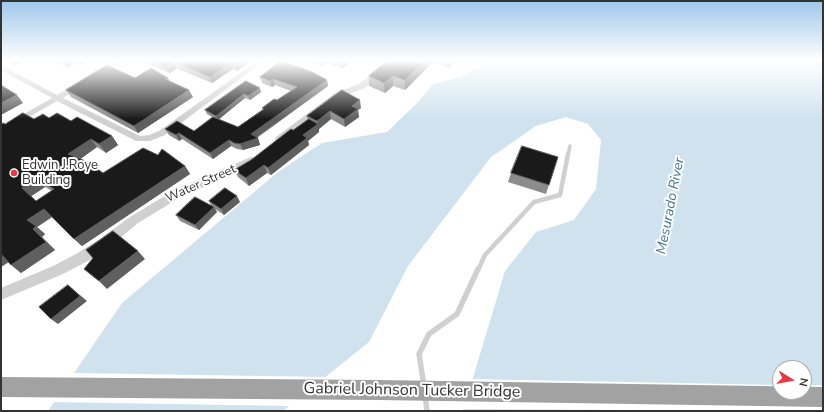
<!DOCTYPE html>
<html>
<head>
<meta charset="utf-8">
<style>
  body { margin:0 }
  #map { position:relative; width:824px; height:412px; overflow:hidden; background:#fff; font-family:"Nunito Sans",sans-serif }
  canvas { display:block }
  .frame { position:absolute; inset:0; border:2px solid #333; pointer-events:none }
  .north { position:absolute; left:772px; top:360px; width:40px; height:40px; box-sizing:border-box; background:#fff; border:1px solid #adadad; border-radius:50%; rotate:101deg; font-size:11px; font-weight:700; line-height:16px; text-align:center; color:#333 }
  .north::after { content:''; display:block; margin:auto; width:14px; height:18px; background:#e63946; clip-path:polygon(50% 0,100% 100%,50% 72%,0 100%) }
</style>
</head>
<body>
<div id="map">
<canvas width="824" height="412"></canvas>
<div class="frame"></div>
<div class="north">N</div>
</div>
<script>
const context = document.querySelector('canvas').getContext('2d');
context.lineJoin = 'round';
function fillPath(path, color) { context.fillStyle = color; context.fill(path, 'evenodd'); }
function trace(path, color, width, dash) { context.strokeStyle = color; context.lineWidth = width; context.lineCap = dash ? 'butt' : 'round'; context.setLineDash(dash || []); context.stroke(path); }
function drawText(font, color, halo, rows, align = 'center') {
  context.font = font + ' "Nunito Sans",sans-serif'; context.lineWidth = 4; context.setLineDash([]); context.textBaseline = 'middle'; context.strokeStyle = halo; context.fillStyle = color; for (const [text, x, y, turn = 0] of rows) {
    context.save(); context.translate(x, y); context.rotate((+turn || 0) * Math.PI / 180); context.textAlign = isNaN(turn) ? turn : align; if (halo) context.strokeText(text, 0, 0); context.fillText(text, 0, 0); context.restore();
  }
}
fillPath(new Path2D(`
  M489,61H823V411H463L505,271L536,232L574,220L596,189L601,140L588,124L566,117L536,126L491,157L408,266L369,342L283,411H48L122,303L278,172L322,143L387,132L418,102L433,84L460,77ZM780,368H804V392H780Z`), '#cfe2ee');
fillPath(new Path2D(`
  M72,373L328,377L292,406L52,402Z
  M471,379L780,385V392H804V385H823V411L462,409Z`), '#fff');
trace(new Path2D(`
  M568,155L570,146`), '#d0d0d0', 3.5);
trace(new Path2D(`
  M478,270L485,255L534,202L560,195L568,154`), '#d0d0d0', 4.5);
trace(new Path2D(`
  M424,386L419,354L429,334L457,314L478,269
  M425,395L427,411`), '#d0d0d0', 5.5);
fillPath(new Path2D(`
  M117,61H125L103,74H99L98,73Z
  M257,61H264L165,135L150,141H136L57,101L1,133V127L52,98L1,70V65L57,95L76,84H80V88L63,98L140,136L149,135L159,131Z`), '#d0d0d0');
fillPath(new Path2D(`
  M388,61H397L365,88L341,97L284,143H276L275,140L276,137L335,93L359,84Z
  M251,157L255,158L257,161L255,164L233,175L184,195L138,223L107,249L86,262L63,274L1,300V288L53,266L76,254L97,241L130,217L176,189Z`), '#d0d0d0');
fillPath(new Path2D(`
  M815,61H823V67L820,66Z`), '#bdbdbd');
trace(new Path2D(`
  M1,387L378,390L823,397`), '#a2a2a2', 20);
fillPath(new Path2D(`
  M7,61H23L15,65Z
  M55,61H89L81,65L75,63L67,67Z
  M141,61H249L250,62L237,71L233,69L212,83L178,69L177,68L170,73Z
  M311,61H352L343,68L327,63L321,66Z
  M387,61H456L448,68L433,62L405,90L393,86L385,93L369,86V76Z
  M260,77L327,80L328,86L257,138H258L260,145L243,150L237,149L231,146L213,159L182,139L179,141L169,135L165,129L194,131L212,117L207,114L205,110L246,81L261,92L250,100L245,98L219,119L238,127L262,110V108L277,100L291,91L275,85L272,87L262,83Z
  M135,78H168L170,82L193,97L138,133L71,97L66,90Z
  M342,90L361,108L358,110L359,117L345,127L331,119L319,129V132L308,141L309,145L271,175L267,173L249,186L238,177L234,170L251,160L308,120L307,116Z
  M49,118L71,121L112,136L118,145L106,153L97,147L80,159L103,173L158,155L185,166L190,174L82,246L52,217L37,227L45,234L42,237L55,250L21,273L9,262L1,267V124H5L34,119ZM45,187L52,191L36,201L31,196Z
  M558,157L546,194L508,182L511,173Z
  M209,201L240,202L224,215L215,209L217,212L199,230L180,221L176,215L211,205Z`), '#8c8c8c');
fillPath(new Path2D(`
  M12,61H23L15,65Z
  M63,61H74L75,63L67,67Z
  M78,61H89L81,65Z
  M175,61H182L175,63L177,68L170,73L166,67Z
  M241,61H249L250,62L237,71L235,65Z
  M321,61H327V63L321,66Z
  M345,61H352L343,68L342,63Z
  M425,61H433V62L405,90V80Z
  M449,61H456L448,68Z
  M231,63L233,69L212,83L210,77Z
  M393,76V86L385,93L384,83Z
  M168,78L172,85L165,79Z
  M273,79L275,85L272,87L270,81Z
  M327,80L328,86L254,139L258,138L260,145L243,150L240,144L251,134Z
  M260,88L261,92L250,100L248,96Z
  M189,90L193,97L138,133L134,126Z
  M244,94L245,98L218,120L216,116Z
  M17,95L23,103L1,115V103Z
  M360,100L361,108L358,110L359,117L345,127L344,119L352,106Z
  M330,111L331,119L319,129V132L308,141L309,145L271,175L268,168L303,135L318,124L317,121Z
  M179,133L182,139L179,141L176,135Z
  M112,136L118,145L106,153L99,144Z
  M91,139L97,147L75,163L68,154Z
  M229,140L231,146L213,159L210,153Z
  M264,165L267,173L249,186L246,178Z
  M185,166L190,174L82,246L74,239Z
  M37,179L45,187L30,197L22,188Z
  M237,196L240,202L224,215L221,209Z
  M214,207L217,212L199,230L195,225Z
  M44,209L52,217L37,227L45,234L42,237L55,250L21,273L11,265L33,229L27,220Z
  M138,251L145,259L107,289L99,281Z
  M1,254L10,261L1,267Z
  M68,285L87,301L58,324L51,319Z`), '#5f5f5f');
const building = new Path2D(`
  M153,61H175L166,67Z
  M179,61H241L235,65L231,63L210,77L175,63Z
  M281,61L312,72L327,80L251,134L258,138L240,144L234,143L229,140L210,153L179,133L176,135L165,129L177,121L194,131L213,117L238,127L264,109L262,108L274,99L277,100L297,87L273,79L270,81L260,77Z
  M337,61H345L342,63Z
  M387,61H425L405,80L393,76L384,83L369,76Z
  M107,65L135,78L151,68L168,78L165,79L189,90L134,126L66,90Z
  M246,81L260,88L248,96L244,94L216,116L205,110Z
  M1,85L17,95L1,103Z
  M342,90L360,100L352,106L358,109L344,119L330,111L317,121L307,116Z
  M23,113L34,119L43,114L49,118L57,113L71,121L77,117L112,136L99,144L91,139L68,154L88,162L103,173L143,148L158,155L162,149L185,166L74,239L44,209L27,220L36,226L33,229L46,242L11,265L1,254V124L3,123L5,124ZM37,179L54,189L36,201L22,188Z
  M309,119L318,124L303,135L307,138L268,168L264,165L246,178L234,170L251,160L291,129L293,130Z
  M522,146L558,157L549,185L511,173Z
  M225,188L237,196L221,209L209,201Z
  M195,197L214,207L195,225L176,215Z
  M113,231L138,251L99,281L84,269L93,258L86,250Z
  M68,285L80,296L51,319L39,307Z`);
fillPath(building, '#1a1a1a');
trace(building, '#5f5f5f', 1);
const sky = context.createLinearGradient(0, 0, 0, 119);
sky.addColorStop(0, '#9ec6ea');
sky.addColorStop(0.51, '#fff');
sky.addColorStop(1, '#ffffff00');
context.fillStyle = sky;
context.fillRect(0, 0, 824, 119);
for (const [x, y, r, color] of [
  [14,173,4,"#e63946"]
]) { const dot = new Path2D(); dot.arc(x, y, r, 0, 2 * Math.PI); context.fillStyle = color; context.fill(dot); trace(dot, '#fff', 1.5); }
drawText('13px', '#333', '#fff', [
  ["Edwin J.Roye",22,166],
  ["Building",22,181]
], 'left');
drawText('13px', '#333', '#fff', [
  ["Water Street",201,184,-24]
]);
drawText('italic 14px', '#3f7597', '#fff', [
  ["Mesurado River",671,206,-79]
]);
drawText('16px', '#333', '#fff', [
  ["Gabriel Johnson Tucker Bridge",412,391,1]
]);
</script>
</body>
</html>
